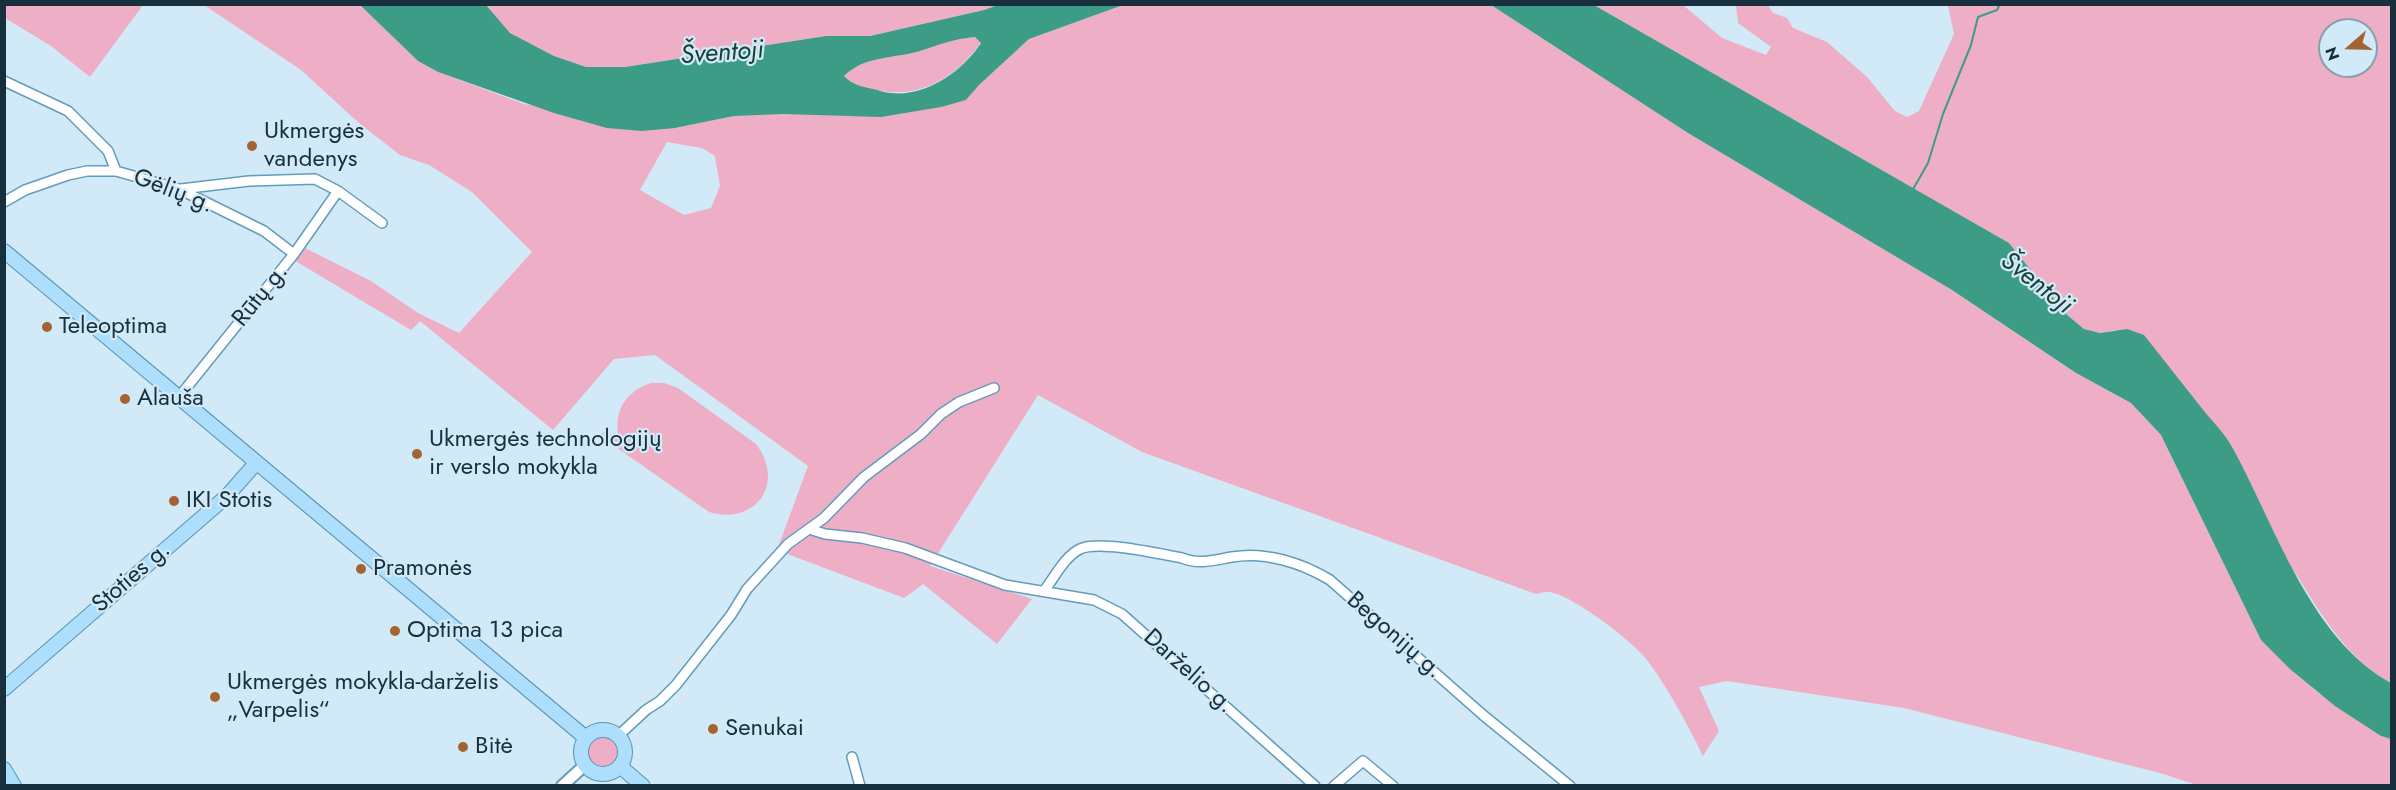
<!DOCTYPE html>
<html>
<head>
<meta charset="utf-8">
<style>
  body { margin:0 }
  #map { position:relative; width:2396px; height:790px; overflow:hidden; background:#d2e9f7; font-family:Jost,sans-serif }
  canvas { display:block }
  .frame { position:absolute; inset:0; border:6px solid #18303d; pointer-events:none }
  .north { position:absolute; left:2318px; top:18px; width:60px; height:60px; box-sizing:border-box; background:#d2e9f7; border:2px solid #889fad; border-radius:50%; rotate:250deg; font-size:16px; font-weight:700; line-height:24px; text-align:center; color:#18303d }
  .north::after { content:''; display:block; margin:auto; width:21px; height:27px; background:#a56331; clip-path:polygon(50% 0,100% 100%,50% 72%,0 100%) }
</style>
</head>
<body>
<div id="map">
<canvas width="2396" height="790"></canvas>
<div class="frame"></div>
<div class="north">N</div>
</div>
<script>
const context = document.querySelector('canvas').getContext('2d');
context.lineJoin = 'round';
function fillPath(path, color) { context.fillStyle = color; context.fill(path, 'evenodd'); }
function trace(path, color, width, dash) { context.strokeStyle = color; context.lineWidth = width; context.lineCap = dash ? 'butt' : 'round'; context.setLineDash(dash || []); context.stroke(path); }
function drawText(font, color, halo, rows, align = 'center') {
  context.font = font + ' Jost,sans-serif'; context.lineWidth = 4.5; context.setLineDash([]); context.textBaseline = 'middle'; context.strokeStyle = halo; context.fillStyle = color; for (const [text, x, y, turn = 0] of rows) {
    context.save(); context.translate(x, y); context.rotate((+turn || 0) * Math.PI / 180); context.textAlign = isNaN(turn) ? turn : align; if (halo) context.strokeText(text, 0, 0); context.fillText(text, 0, 0); context.restore();
  }
}
fillPath(new Path2D(`
  M4,5L5,4L143,5L90,77L51,46L5,18Z
  M204,5H360L418,61L438,72L524,104L675,128L734,116L966,100L979,85L1029,39L1123,5H1491L1688,133L1952,290L2076,373L2131,403L2161,435L2261,640L2316,691L2381,736L2391,739V785H2197L2160,773L1904,708L1727,681L1699,687L1719,731L1703,756C1689,727 1667,686 1647,660C1634,642 1571,594 1549,592C1545,591 1540,593 1536,594L1142,452L1038,395L930,566L1032,599L997,644L923,584L904,598L777,550L808,466L655,355L614,359L553,430L420,321L411,330L287,256L297,244L371,281L418,313L459,333L532,252L472,192L429,165L400,155L359,123L301,70ZM667,142L702,148L715,156L720,186L711,208L684,215L640,190Z
  M486,5H998L984,10L870,36H826L625,67H586L554,56L510,33Z
  M1594,5H1683L1722,38L1766,55L1771,47L1738,23L1736,5H1768L1773,13L1787,18L1793,28L1827,42L1867,77L1895,111L1907,117L1919,111L1954,34L1948,5H2391V683C2349,660 2323,618 2298,577L2115,330L2100,333L2084,329L2066,314L2009,243ZM2330,30H2366V66H2330Z
  M975,37L981,42C958,77 918,100 877,90C863,87 854,86 844,76L853,68L882,56L919,51L948,40Z
  M651,383H664L678,388L756,444C786,483 756,526 709,512L600,436L605,430L619,439C613,411 625,392 651,383Z
  M587 752a16 16 0 1 1 32 0a16 16 0 1 1-32 0Z`), '#eeaec6');
fillPath(new Path2D(`
  M360,5H486L510,33L554,56L586,67H625L826,36H870L984,10L998,5H1123L1029,39L979,85L966,100L941,107L881,117L783,114L734,116L675,128L642,131L607,128L554,113L438,72L418,61ZM975,37L981,43C963,71 926,97 891,93C885,93 879,90 873,89C860,86 853,85 844,76C866,55 893,59 920,51C941,44 953,39 975,37Z
  M1491,5H1594L2009,243L2066,314L2084,329L2100,333L2127,329L2144,335C2164,360 2184,386 2204,411C2213,422 2225,434 2232,447C2275,524 2309,638 2391,683V739L2381,736L2335,706L2290,669L2261,640L2161,435L2131,403L2076,373L1952,290L1688,133Z`), '#3d9c86');
trace(new Path2D(`
  M1912,191L1928,163L1943,114L1971,45L1978,17L1997,10L2000,4`), '#3d9c86', 2);
const minor = new Path2D(`
  M4,81L68,111L108,151L116,171
  M181,189L249,181L315,179L338,191L382,223
  M4,202L25,190L68,175L87,171H116L179,189L264,231L294,254
  M179,397L294,254L338,191
  M809,529L825,534L862,538L905,548L1005,585L1094,600L1122,614L1315,786
  M1044,591C1054,578 1065,556 1080,549C1099,540 1160,554 1182,558C1199,565 1215,560 1232,557C1265,551 1302,563 1330,580L1483,715L1570,786
  M618,736L646,710L660,701L676,685L731,615L747,589L788,544L824,518L864,477L921,434L941,414L959,402L994,388
  M852,757L860,786
  M1334,786L1363,761L1393,786`);
const tertiary = new Path2D(`
  M562,786L585,765`);
const primary = new Path2D(`
  M4,251L586,738
  M4,689L227,496L256,463
  M581 752a22 22 0 1 1 44 0a22 22 0 1 1-44 0Z
  M621,767L643,786
  M4,769L14,786`);
trace(minor, '#639cbc', 12);
trace(tertiary, '#639cbc', 14);
trace(primary, '#5694b8', 16);
trace(minor, '#fff', 9);
trace(tertiary, '#fff', 10);
trace(primary, '#addffc', 14);
for (const [x, y, r, color] of [
  [252,146,6,"#a56331"],
  [47,327,6,"#a56331"],
  [125,399,6,"#a56331"],
  [417,454,6,"#a56331"],
  [174,501,6,"#a56331"],
  [361,569,6,"#a56331"],
  [395,631,6,"#a56331"],
  [215,697,6,"#a56331"],
  [713,729,6,"#a56331"],
  [463,747,6,"#a56331"]
]) { const dot = new Path2D(); dot.arc(x, y, r, 0, 2 * Math.PI); context.fillStyle = color; context.fill(dot); trace(dot, '#d2e9f7', 2); }
drawText('24px', '#18303d', '#d2e9f7', [
  ["Ukmergės",264,132],
  ["vandenys",264,160],
  ["Teleoptima",59,327],
  ["Alauša",137,399],
  ["Ukmergės technologijų",429,440],
  ["ir verslo mokykla",429,468],
  ["IKI Stotis",186,501],
  ["Pramonės",373,569],
  ["Optima 13 pica",407,631],
  ["Ukmergės mokykla-darželis",227,683],
  ["„Varpelis“",227,711],
  ["Senukai",725,729],
  ["Bitė",475,747]
], 'left');
drawText('24px', '#18303d', '#d2e9f7', [
  ["Gėlių g.",173,192,21],
  ["Rūtų g.",261,296,-51],
  ["Stoties g.",132,578,-41],
  ["Begonijų g.",1394,636,41],
  ["Darželio g.",1188,672,42]
]);
drawText('italic 26px', '#174137', '#d2e9f7', [
  ["Šventoji",722,54,-4],
  ["Šventoji",2036,284,38]
]);
</script>
</body>
</html>
